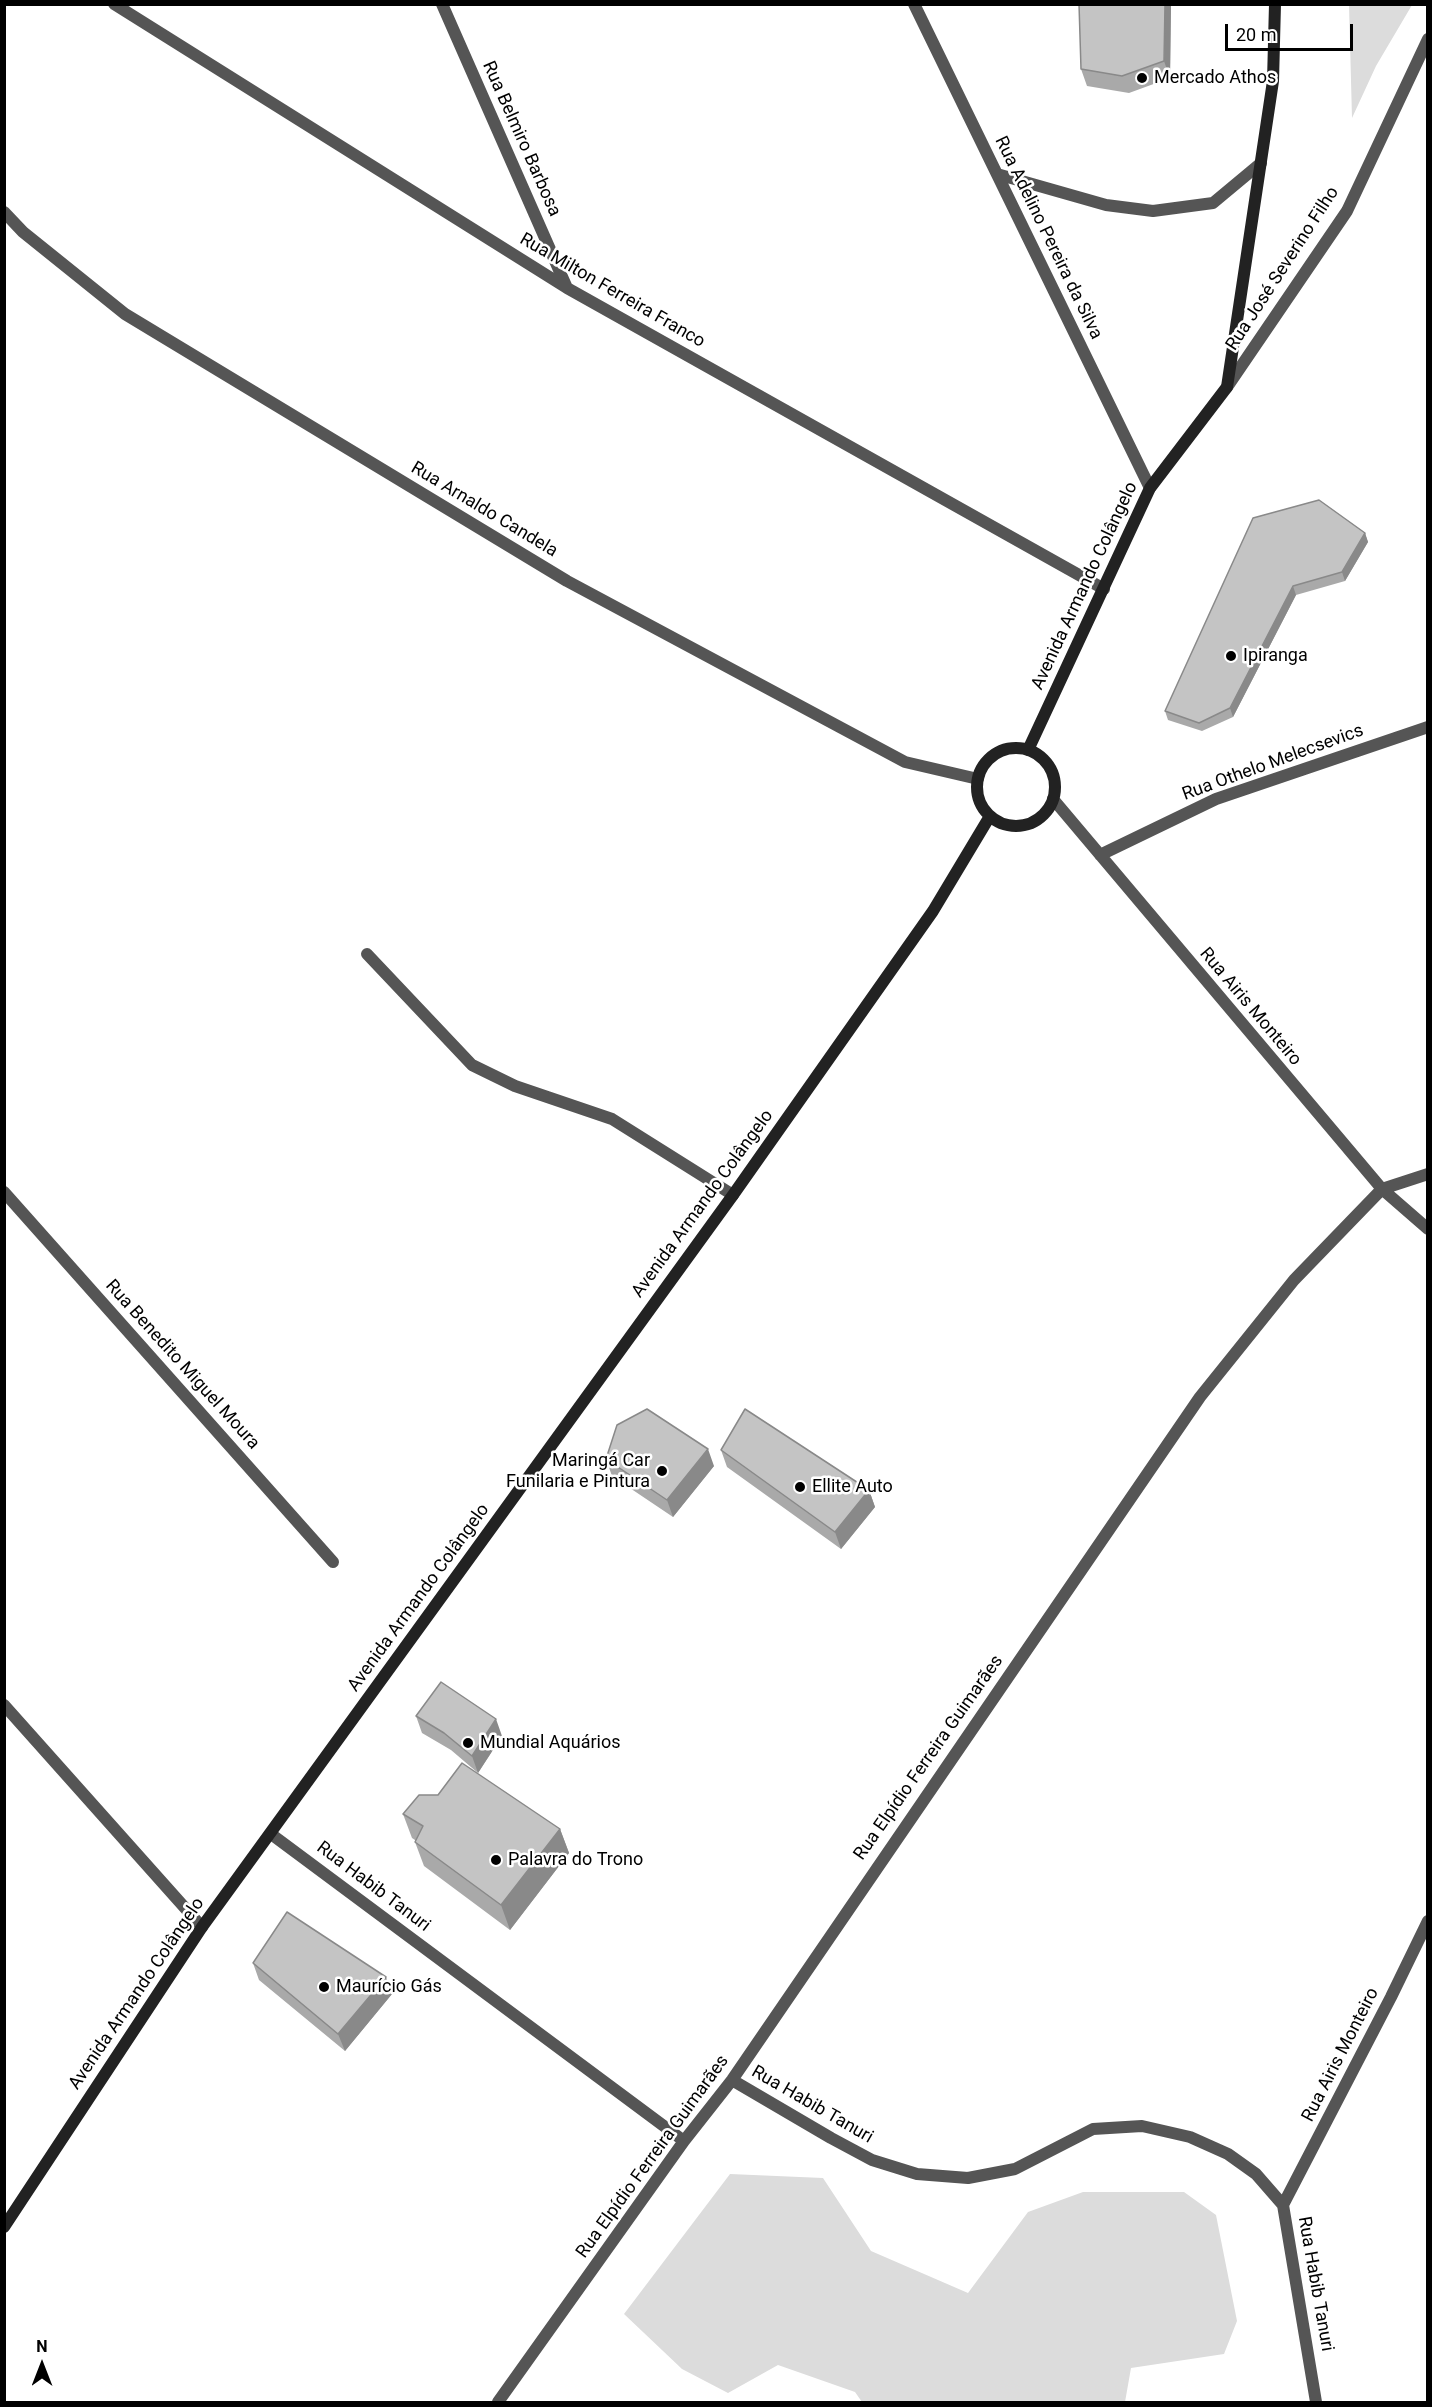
<!DOCTYPE html>
<html>
<head>
<meta charset="utf-8">
<style>
  body { margin:0 }
  #map { position:relative; width:1432px; height:2407px; overflow:hidden; background:#fff; font-family:Roboto,sans-serif }
  canvas { display:block }
  .frame { position:absolute; inset:0; border:6px solid #000; pointer-events:none }
  .north { position:absolute; left:12px; top:2335px; width:60px; height:60px; -webkit-text-stroke:4px #fff; paint-order:stroke; rotate:0deg; font-size:16px; font-weight:700; line-height:24px; text-align:center; color:#000 }
  .north::after { content:''; display:block; margin:auto; width:21px; height:27px; background:#000; clip-path:polygon(50% 0,100% 100%,50% 72%,0 100%) }
  .scale { position:absolute; left:1225px; top:24px; width:128px; height:27px; box-sizing:border-box; border:3px solid #000; border-top:0; padding-left:8px; font-size:18px; line-height:21px; white-space:nowrap; color:#000; -webkit-text-stroke:4px #fff; paint-order:stroke }
</style>
</head>
<body>
<div id="map">
<canvas width="1432" height="2407"></canvas>
<div class="frame"></div>
<div class="north">N</div>
<div class="scale">20 m</div>
</div>
<script>
const context = document.querySelector('canvas').getContext('2d');
context.lineJoin = 'round';
function fillPath(path, color) { context.fillStyle = color; context.fill(path, 'evenodd'); }
function trace(path, color, width, dash) { context.strokeStyle = color; context.lineWidth = width; context.lineCap = dash ? 'butt' : 'round'; context.setLineDash(dash || []); context.stroke(path); }
function drawText(font, color, halo, rows, align = 'center') {
  context.font = font + ' Roboto,sans-serif'; context.lineWidth = 5; context.setLineDash([]); context.textBaseline = 'middle'; context.strokeStyle = halo; context.fillStyle = color; for (const [text, x, y, turn = 0] of rows) {
    context.save(); context.translate(x, y); context.rotate((+turn || 0) * Math.PI / 180); context.textAlign = isNaN(turn) ? turn : align; if (halo) context.strokeText(text, 0, 0); context.fillText(text, 0, 0); context.restore();
  }
}
fillPath(new Path2D(`
  M1349,5H1412L1376,66L1352,118Z
  M730,2174L823,2178L871,2251L968,2293L1028,2212L1083,2192H1184L1216,2215L1237,2321L1224,2354L1131,2368L1125,2402H862L855,2392L778,2365L728,2393L682,2369L624,2314Z`), '#dcdcdc');
trace(new Path2D(`
  M367,954L472,1065L515,1086L612,1119L733,1195`), '#555', 12);
trace(new Path2D(`
  M114,4L567,288L1104,589
  M442,4L567,288
  M914,4L1150,488
  M997,174L1106,205L1153,211L1213,203L1261,163
  M4,212L23,232L125,314L567,581L905,762L978,779
  M1227,387L1347,211L1428,39
  M1053,799L1382,1189L1428,1229
  M1100,855L1216,799L1428,727
  M4,1192L333,1562
  M4,1705L202,1927
  M271,1834L684,2141
  M732,2080L831,2138L872,2160L917,2174L968,2178L1015,2169L1093,2129L1142,2126L1190,2137L1228,2154L1256,2174L1283,2205L1316,2402
  M1283,2205L1391,1997L1428,1921
  M498,2402L684,2141L732,2080L1200,1397L1294,1280L1382,1189L1428,1174`), '#555', 12);
trace(new Path2D(`
  M977 787a39 39 0 1 1 78 0a39 39 0 1 1-78 0Z
  M1028,750L1150,488L1227,387L1273,81L1275,4
  M4,2227L202,1927L733,1195L933,911L990,816`), '#222', 12);
fillPath(new Path2D(`
  M1171,4L1170,78L1129,93L1087,86L1081,69Z
  M1319,500L1365,533L1368,542L1345,581L1296,595L1233,717L1202,731L1168,720L1165,711Z
  M721,1450L869,1490L875,1507L841,1549L727,1467Z
  M606,1459L714,1466L673,1517L612,1476Z
  M416,1716L502,1736L478,1773L451,1750L422,1733Z
  M403,1814L560,1829L569,1853L510,1930L424,1866L415,1842V1840L412,1838Z
  M253,1963L392,1994L345,2051L259,1980Z`), '#a9a9a9');
fillPath(new Path2D(`
  M1165,4H1171L1170,78L1164,61Z
  M1365,533L1368,542L1345,581L1342,572Z
  M1293,586L1296,595L1233,717L1230,708Z
  M708,1449L714,1466L673,1517L667,1500Z
  M869,1490L875,1507L841,1549L835,1532Z
  M496,1719L502,1736L478,1773L472,1756Z
  M560,1829L569,1853L510,1930L501,1905Z
  M386,1977L392,1994L345,2051L338,2034Z`), '#898989');
const building = new Path2D(`
  M1079,4H1165L1164,61L1122,76L1081,69Z
  M1319,500L1365,533L1342,572L1293,586L1230,708L1199,723L1165,711L1253,518Z
  M647,1409L708,1449L667,1500L606,1459L617,1425Z
  M745,1409L869,1490L835,1532L721,1450Z
  M441,1682L496,1719L472,1756L444,1733L416,1716Z
  M462,1763L560,1829L501,1905L415,1842L423,1826L403,1814L419,1795H438Z
  M287,1912L386,1977L338,2034L253,1963Z`);
fillPath(building, '#c4c4c4');
trace(building, '#898989', 1.5);
for (const [x, y, r, color] of [
  [1142,78,6,"#000"],
  [1231,656,6,"#000"],
  [662,1471,6,"#000"],
  [800,1487,6,"#000"],
  [468,1743,6,"#000"],
  [496,1860,6,"#000"],
  [324,1987,6,"#000"]
]) { const dot = new Path2D(); dot.arc(x, y, r, 0, 2 * Math.PI); context.fillStyle = color; context.fill(dot); trace(dot, '#fff', 2); }
drawText('18px', '#000', '#fff', [
  ["Mercado Athos",1154,78],
  ["Ipiranga",1243,656],
  ["Maringá Car",650,1461,"right"],
  ["Funilaria e Pintura",650,1482,"right"],
  ["Ellite Auto",812,1487],
  ["Mundial Aquários",480,1743],
  ["Palavra do Trono",508,1860],
  ["Maurício Gás",336,1987]
], 'left');
drawText('18px', '#000', '#fff', [
  ["Rua Belmiro Barbosa",521,139,66],
  ["Rua Adelino Pereira da Silva",1048,238,64],
  ["Rua José Severino Filho",1283,269,-57],
  ["Rua Milton Ferreira Franco",612,291,30],
  ["Rua Arnaldo Candela",484,510,31],
  ["Avenida Armando Colângelo",1085,586,-65],
  ["Rua Othelo Melecsevics",1273,763,-20],
  ["Rua Airis Monteiro",1250,1007,50],
  ["Avenida Armando Colângelo",703,1204,-54],
  ["Rua Benedito Miguel Moura",182,1365,48],
  ["Avenida Armando Colângelo",419,1598,-54],
  ["Rua Elpídio Ferreira Guimarães",929,1758,-55],
  ["Rua Habib Tanuri",373,1887,37],
  ["Avenida Armando Colângelo",137,1994,-56],
  ["Rua Airis Monteiro",1341,2055,-63],
  ["Rua Habib Tanuri",812,2105,30],
  ["Rua Elpídio Ferreira Guimarães",653,2157,-54],
  ["Rua Habib Tanuri",1315,2284,80]
]);
</script>
</body>
</html>
